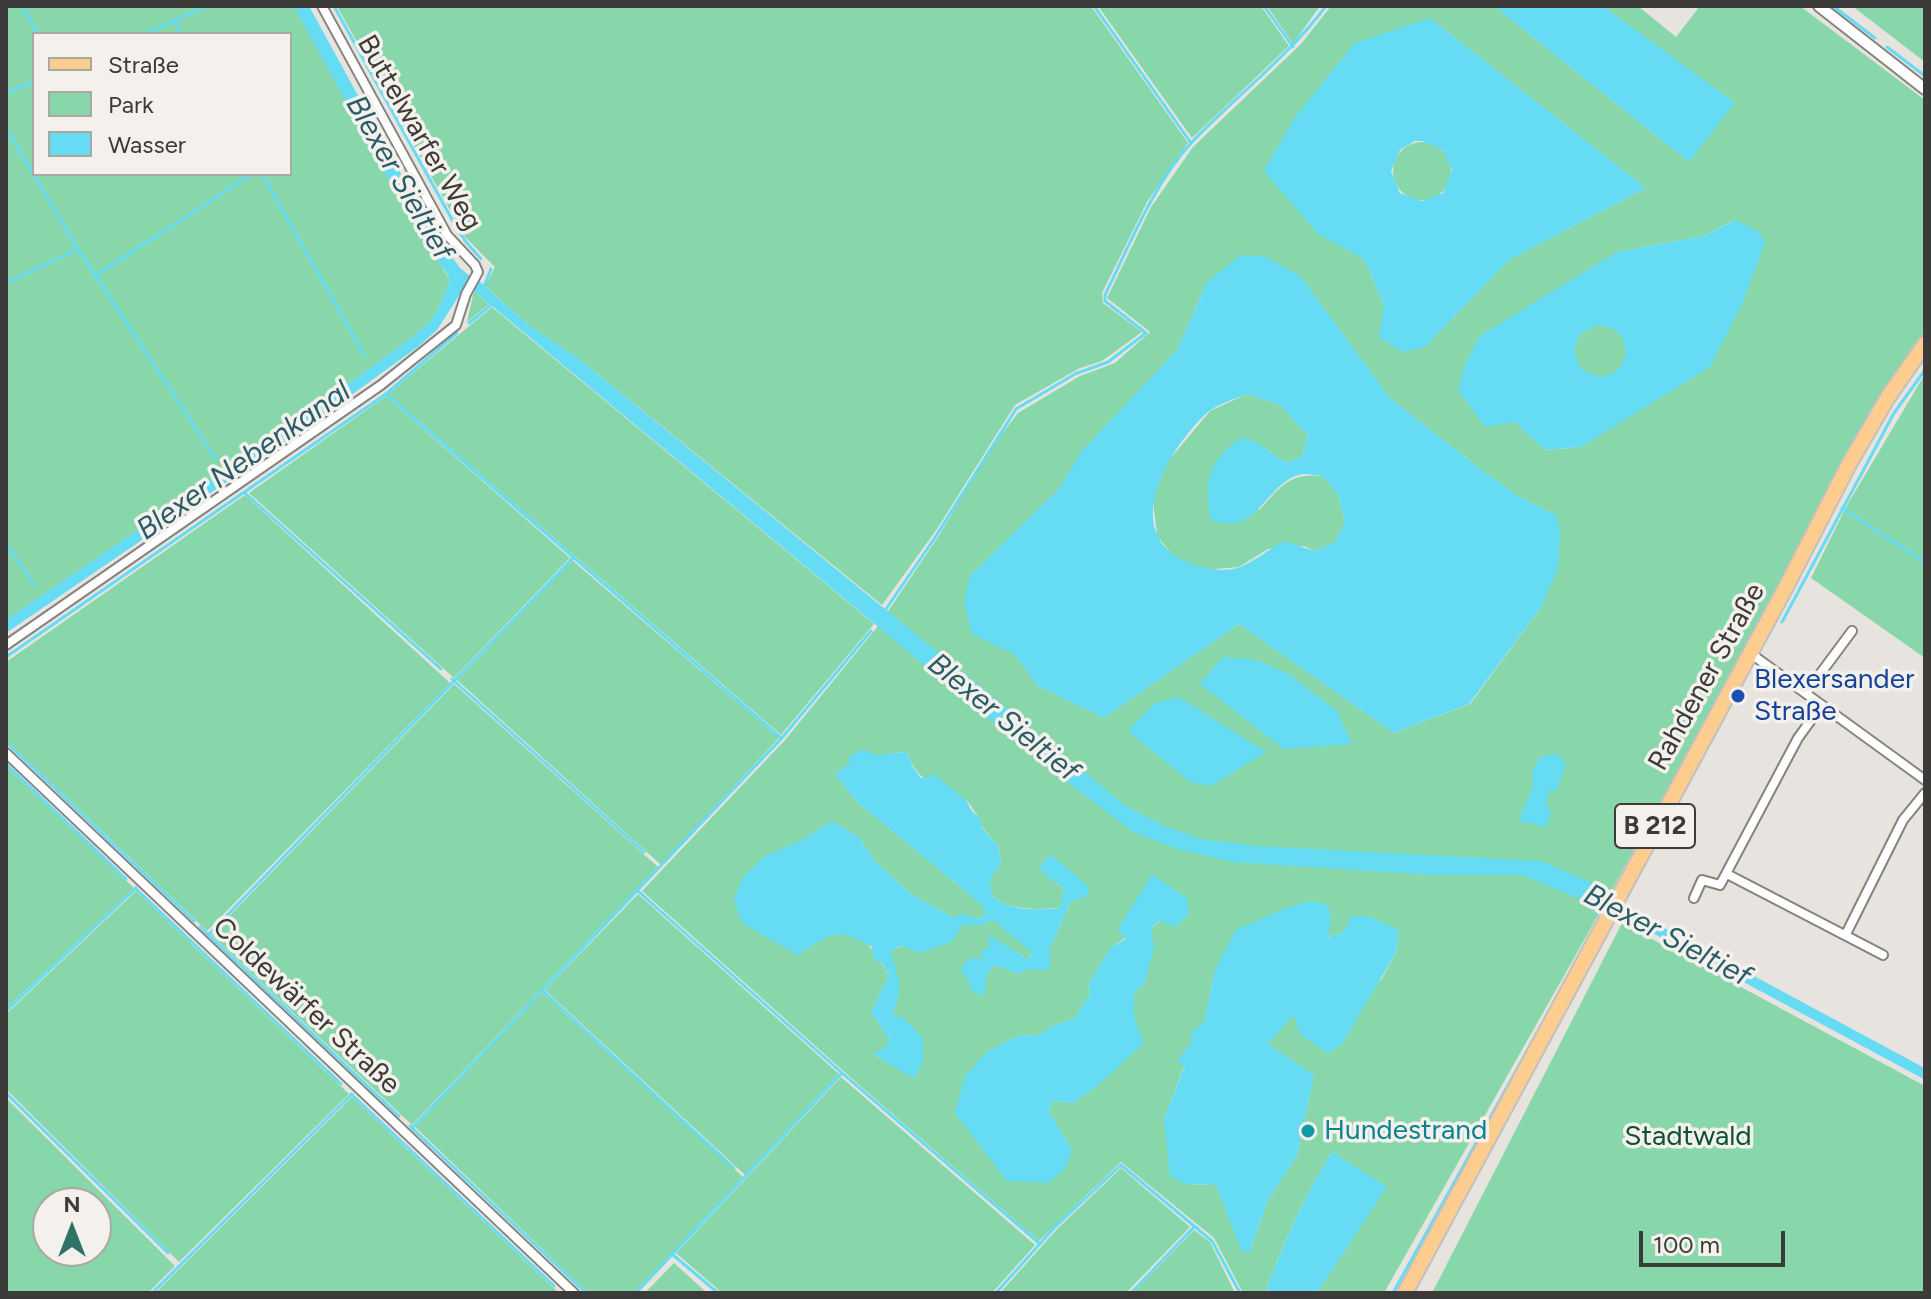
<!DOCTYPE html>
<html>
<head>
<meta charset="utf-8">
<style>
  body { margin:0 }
  #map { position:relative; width:1931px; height:1299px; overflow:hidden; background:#e7e4df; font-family:Figtree,sans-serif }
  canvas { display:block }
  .frame { position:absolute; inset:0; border:8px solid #3c3b39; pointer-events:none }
  .legend { position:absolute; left:32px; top:32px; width:260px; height:144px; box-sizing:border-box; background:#f4f1ec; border:2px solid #aaa8a4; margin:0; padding:10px 14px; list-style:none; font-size:24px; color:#3c3b39 }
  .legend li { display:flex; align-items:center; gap:16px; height:40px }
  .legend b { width:40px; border:2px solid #aaa8a4 }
  .north { position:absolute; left:32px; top:1187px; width:80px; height:80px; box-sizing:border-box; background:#f4f1ec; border:2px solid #aaa8a4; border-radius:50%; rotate:0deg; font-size:22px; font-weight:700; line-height:32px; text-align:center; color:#3c3b39 }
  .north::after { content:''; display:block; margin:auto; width:28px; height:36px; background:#2f7366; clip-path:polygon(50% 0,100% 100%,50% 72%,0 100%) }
  .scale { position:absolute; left:1639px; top:1231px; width:146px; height:36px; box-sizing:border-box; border:4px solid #3c3b39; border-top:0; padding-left:10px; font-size:24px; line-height:28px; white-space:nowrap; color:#3c3b39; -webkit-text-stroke:6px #f4f1ec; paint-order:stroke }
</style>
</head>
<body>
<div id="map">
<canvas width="1931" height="1299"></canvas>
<div class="frame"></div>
<ul class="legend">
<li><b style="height:10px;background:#fdcd8f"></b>Straße</li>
<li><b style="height:22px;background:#87d7aa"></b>Park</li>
<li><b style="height:22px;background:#66dbf4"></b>Wasser</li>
</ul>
<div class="north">N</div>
<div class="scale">100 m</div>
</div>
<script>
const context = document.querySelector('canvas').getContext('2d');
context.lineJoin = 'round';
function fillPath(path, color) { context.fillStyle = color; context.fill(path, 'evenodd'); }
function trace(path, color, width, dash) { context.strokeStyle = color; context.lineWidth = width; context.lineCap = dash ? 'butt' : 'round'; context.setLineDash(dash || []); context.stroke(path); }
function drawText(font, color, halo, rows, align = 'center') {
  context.font = font + ' Figtree,sans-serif'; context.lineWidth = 7; context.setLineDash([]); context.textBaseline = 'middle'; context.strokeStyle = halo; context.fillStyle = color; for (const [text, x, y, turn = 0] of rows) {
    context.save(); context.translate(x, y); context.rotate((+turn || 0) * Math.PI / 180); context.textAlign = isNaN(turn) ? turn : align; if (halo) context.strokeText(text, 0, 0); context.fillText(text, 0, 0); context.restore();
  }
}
fillPath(new Path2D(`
  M6,6H298L450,281L437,311L430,322L410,339L288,427L6,620ZM34,34H290V174H34Z
  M337,6H1091L1188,143L1147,202L1102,293L1103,303L1142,332L1102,361L1080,368L1015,405L937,529L882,605L578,358L531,327L485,286L495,267L465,237Z
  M1098,6H1261L1289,46L1192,138Z
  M1267,6H1320L1293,44Z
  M1331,6H1494L1689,162L1734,103L1603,6H1638L1676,37L1700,6H1800L1925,100V336L1891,381L1586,937L1384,1293H1317L1386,1187L1332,1152C1304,1196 1285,1239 1267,1288L1270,1293H1243L1214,1238L1121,1162L1039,1241L859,1085L642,891L785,740L878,626L938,537L990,449L1018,413L1080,376L1115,363L1150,332L1107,298L1151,207L1193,147L1301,44ZM1430,18L1646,188L1509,260L1425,347L1384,305L1364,259ZM1734,220L1581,447L1545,450L1515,422L1617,252L1704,236ZM1301,277L1390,398L1479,468L1518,496L1556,515L1542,606L1470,704L1394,733L1239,624L1104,718L1038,686L1014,654L971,576L1059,489L1082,452L1177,350L1207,282ZM907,752C922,792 939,778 965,799C971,804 974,813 981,819V826L998,846L1001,863L989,879L992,896C1012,912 1037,909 1062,908L1063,887L1050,879L1087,896L1071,901L1050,948V970H1025L1019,974L995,965L987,974L967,962L971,958L983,960L991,947L988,935L1027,959L1033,953L992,919L984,925H962L890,951C898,981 904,986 892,1016L914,1078L874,1055L887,1046L889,1039L871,1012L889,975C873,949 866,933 833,934L802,840L832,821L860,838L875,862L911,894L954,918L962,915L978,919L986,914L982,905L857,802L835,774C856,757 880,754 907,752ZM1534,786L1549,791L1545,801V828L1521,814ZM1188,899L1151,928L1145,982L1134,994V1017L1096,1087L1073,1103L1053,1101L1049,1112L1072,1150L987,1052L1017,1036L1038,1035L1057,1024L1074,1019L1090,994L1089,983L1111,947ZM1399,930L1396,953L1381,980L1293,1014L1268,1044L1314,1075L1297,1156L1268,1200L1250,1252L1242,1251L1216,1185L1185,1184L1164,1119L1185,1064L1178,1061L1204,1024L1215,970L1344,932Z
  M1852,6H1925V62Z
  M1393 171a29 29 0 1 1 58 0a29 29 0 1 1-58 0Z
  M474,291L489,304L467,322Z
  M492,307L874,624L781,735L388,394Z
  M1574 351a26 26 0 1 1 52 0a26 26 0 1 1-52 0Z
  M1925,374V658L1811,578L1846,507Z
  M1247,394L1280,405L1308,435L1302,456L1286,463C1270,453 1261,442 1242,438L1259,510C1282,486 1288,473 1323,476L1338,495L1345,523L1334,543L1314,551L1304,546L1268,549L1239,567L1205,570L1175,558L1157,536L1153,501L1165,465L1210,411Z
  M386,396L570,558L454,678L249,493Z
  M245,495L450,683L207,931L6,740V662Z
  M572,560L779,738L661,865L457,680Z
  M454,684L658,867L412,1125L211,935Z
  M6,766L134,888L6,1009Z
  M136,891L349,1094L179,1262L6,1089V1014Z
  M638,894L839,1074L745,1175L545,990Z
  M1622,923L1925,1086V1293H1432Z
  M542,992L743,1177L634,1293H588L415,1127Z
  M841,1077L1035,1245L992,1293H722L676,1253Z
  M352,1097L559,1293H155Z
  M6,1098L175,1266L148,1293H6ZM48,1203H96V1251H48Z
  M1121,1168L1190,1227L1126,1293H1000L1057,1229Z
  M1194,1230L1210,1242L1235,1293H1133Z
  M674,1263L707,1293H645Z`), '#87d7aa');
fillPath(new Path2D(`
  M294,6H309L430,227L460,268L471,277L437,330L419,346L307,427L6,633V620L288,427L410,339L430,322L437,311L450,281L446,272L420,237Z
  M1494,6H1603L1735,103L1689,162Z
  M1430,18L1646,188L1509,260L1425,347L1403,352L1379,338L1384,305L1364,259L1318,234L1264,171L1296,116L1355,43ZM1415,141H1422L1443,150L1452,170L1443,193L1422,201L1400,193L1391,171L1400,150Z
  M1735,220L1759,232L1765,243L1742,304L1710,367L1581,447L1545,450L1515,422L1485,427L1458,390L1465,364L1480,336L1617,252L1704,236ZM1598,325C1648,329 1623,400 1580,368L1574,351L1580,334Z
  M1241,255L1266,257L1301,277L1390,398L1479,468L1518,496L1556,515L1560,530L1558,568L1542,606L1469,704L1394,733L1239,624L1104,718L1038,686L1014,654L972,634L964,603L970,576L1059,489L1081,452L1177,350L1207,282ZM1247,394L1280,405L1308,435L1302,456L1286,463C1269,453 1263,442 1242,438C1208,458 1204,482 1211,520C1258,539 1266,480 1303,474C1309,474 1317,475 1323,476L1338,495L1345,523L1334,543L1314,551L1285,541C1270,548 1251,564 1237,568C1221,572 1204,569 1189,563C1117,534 1169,447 1208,412C1218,404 1235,399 1247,394Z
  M479,281L531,327L578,358L1126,806L1164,826L1201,839L1257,846L1541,861L1606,889L1597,906L1522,875H1434L1232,862L1177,849L1133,832L1031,754L474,291Z
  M1223,657L1256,660L1290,675L1337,711L1352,744L1284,749L1200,684Z
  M1179,697L1266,752L1211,786L1190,782L1128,731L1155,703Z
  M864,749L874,755L907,752L913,767L921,778L935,775L966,800L972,811L981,819V827L998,846L1001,863L990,879L992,896C1012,912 1037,910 1061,908L1063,887L1050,879L1039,867L1051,855L1088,886V896L1071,901L1050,948V970H1025L1019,974L995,965L987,974L984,996L970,990V981L961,972L963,965L971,958L983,959L981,951L990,947L988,934L1027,959L1033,954L992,919L984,925H962L953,941L920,953L902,946L891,951C898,983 905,982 892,1016L903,1017L923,1039V1061L914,1079L873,1054L887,1046L889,1039L871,1012L889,975L882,963L874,960L872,947C835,925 831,935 798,955L742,923L734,900L743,877L765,856L802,840L832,821L860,838L875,862L911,894L954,918L962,914L978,919L986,914L982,905L857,802L835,774L850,763L848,757Z
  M1556,753L1566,763L1557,790L1550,791L1546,801L1551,813L1546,828L1533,823H1521C1520,801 1537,798 1532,772L1540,757Z
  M1152,874L1188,899V915L1175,927L1159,921L1151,928L1154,947L1145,982L1134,994V1017L1144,1043L1096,1087L1073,1103L1053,1101L1049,1112L1072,1150L1066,1168L1048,1183L1007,1181L955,1113L965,1076L987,1052L1017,1036L1038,1035L1057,1024L1074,1019L1090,994L1089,983L1111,947L1126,939L1118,929Z
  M1311,901L1328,905L1331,918L1328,937L1344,932L1351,916H1368L1399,930L1396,953L1341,1045L1328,1053L1301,1035L1293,1015L1268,1044L1314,1075L1297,1156L1268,1200L1250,1252H1242L1216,1185L1185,1184L1170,1176L1164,1119L1185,1065L1177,1062L1192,1041L1191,1032L1204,1023L1215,970L1236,930L1281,910Z
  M1332,1152L1387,1187L1317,1293H1271L1267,1288C1285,1240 1304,1196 1332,1152Z`), '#66dbf4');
trace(new Path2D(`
  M22,6L38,34
  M334,6L455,225L466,242L481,259
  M1094,6L1191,143
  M1264,6L1293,47
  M1833,6L1875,38
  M174,21L182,34
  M144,34L207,6
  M1887,47L1925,76
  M6,93L34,82
  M6,128L78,249L216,459
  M262,174L365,356
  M95,276L252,174
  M6,283L78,249
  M483,289L491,269
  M469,323L491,305
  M386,394L781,738
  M245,493L441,669
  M1842,508L1925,562
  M6,544L34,584
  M886,609L934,539L1016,409L1075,374L1108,362L1146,333L1105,301V295C1129,246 1155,181 1193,141C1237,95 1288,57 1326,6
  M1782,622L1894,413L1925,370
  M6,657L386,394L457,333
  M452,679L644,852
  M6,742L194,921
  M6,764L126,879
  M135,888L341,1084
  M638,891L842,1073L1040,1244
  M200,927L399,1116
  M208,935L573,558
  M542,990L734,1168
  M6,1011L136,888
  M6,1093L168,1253
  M351,1094L554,1286
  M410,1126L586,1293
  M412,1128L781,739L871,631
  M672,1254L718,1293
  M152,1293L352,1094
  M636,1293L842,1073
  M996,1293L1054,1228L1121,1165L1212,1241L1240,1293
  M1131,1293L1194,1227
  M1393,1293L1568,977`), '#66dbf4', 3);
trace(new Path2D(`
  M1591,894L1925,1074`), '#66dbf4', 10);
const minor = new Path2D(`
  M6,645L381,385L456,325L466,294L478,272L475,265L447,235L322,6
  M1750,653L1925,780
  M1806,693L1852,631
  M6,753L574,1293
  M1727,874L1883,955
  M1694,898L1702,880L1720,885L1798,738L1822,705
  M1846,934L1903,820L1925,793`);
const tertiary = new Path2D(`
  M1819,6L1925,89`);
const primary = new Path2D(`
  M1405,1293L1786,587L1848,466L1888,397L1925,344`);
trace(minor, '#85837e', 12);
trace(tertiary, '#85837e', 14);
trace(primary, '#c1c0c0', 18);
trace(minor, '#fff', 8);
trace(tertiary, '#fff', 10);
trace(primary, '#fdcd8f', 14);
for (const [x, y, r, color] of [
  [1738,696,8,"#1a4fb4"],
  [1308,1131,8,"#0f9aa8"]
]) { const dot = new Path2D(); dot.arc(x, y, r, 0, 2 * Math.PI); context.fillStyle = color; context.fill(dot); trace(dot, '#f4f1ec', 3); }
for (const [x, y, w] of [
  [1655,826,80]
]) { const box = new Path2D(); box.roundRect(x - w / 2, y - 22, w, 44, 6); context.fillStyle = '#f4f1ec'; context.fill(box); trace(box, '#3c3b39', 2); }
drawText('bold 26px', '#3c3b39', null, [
  ["B 212",1655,826]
]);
drawText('28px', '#3c3b39', '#f4f1ec', [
  ["Buttelwarfer Weg",419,133,60],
  ["Rahdener Straße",1707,677,-61],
  ["Coldewärfer Straße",306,1006,43]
]);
drawText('28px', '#164399', '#f4f1ec', [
  ["Blexersander",1754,680],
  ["Straße",1754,712]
], 'left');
drawText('28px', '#0d838f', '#f4f1ec', [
  ["Hundestrand",1324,1131]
], 'left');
drawText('28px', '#0c5233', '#f4f1ec', [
  ["Stadtwald",1688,1137]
]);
drawText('italic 30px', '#2b5d68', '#f4f1ec', [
  ["Blexer Sieltief",399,178,60],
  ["Blexer Nebenkanal",244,461,-35],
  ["Blexer Sieltief",1003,718,39],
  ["Blexer Sieltief",1667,936,28]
]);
</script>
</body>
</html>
